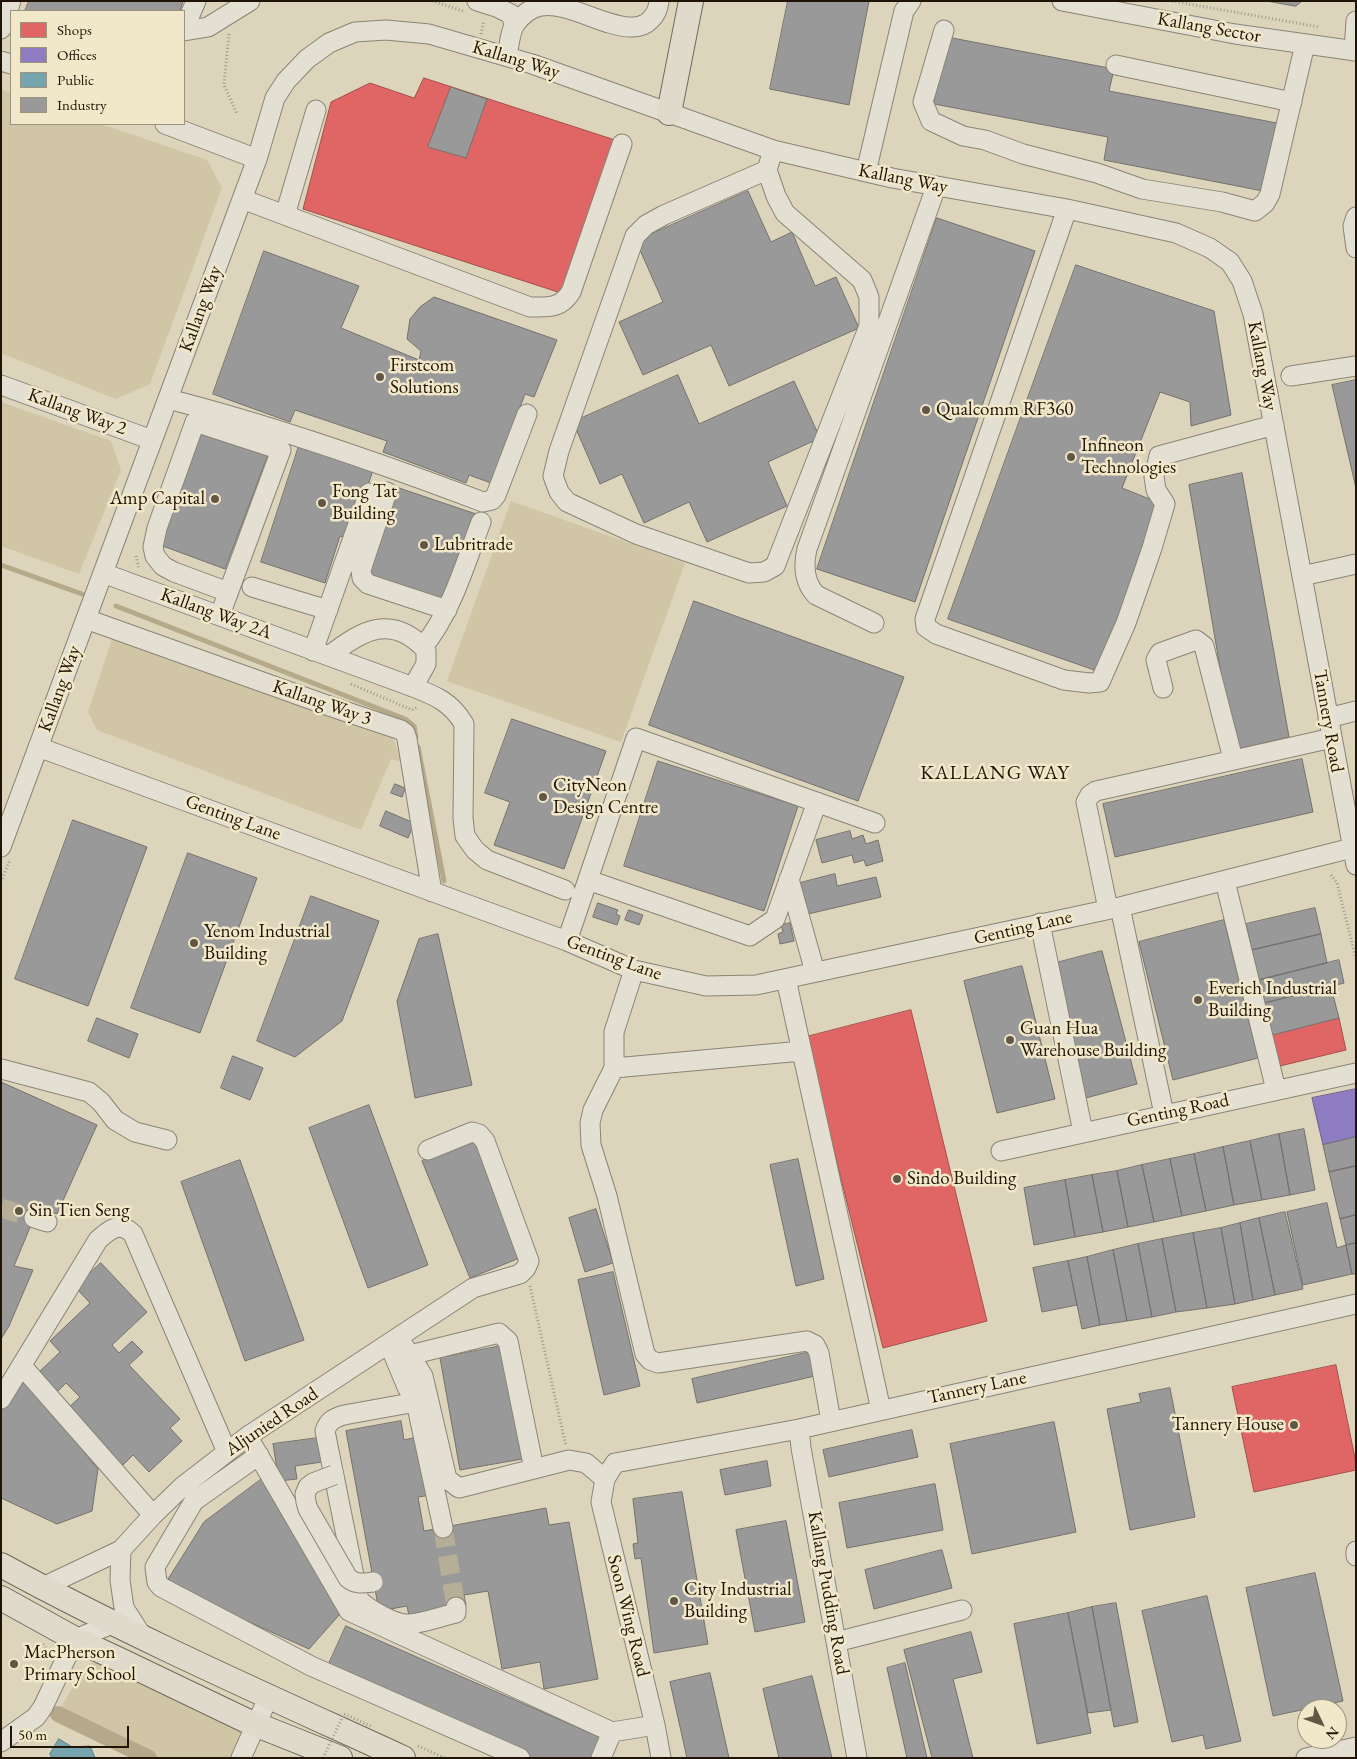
<!DOCTYPE html>
<html>
<head>
<meta charset="utf-8">
<style>
  body { margin:0 }
  #map { position:relative; width:1357px; height:1759px; overflow:hidden; background:#dcd4bb; font-family:"EB Garamond",serif }
  canvas { display:block }
  .frame { position:absolute; inset:0; border:2px solid #201406; pointer-events:none }
  .legend { position:absolute; left:10px; top:10px; width:175px; height:115px; box-sizing:border-box; background:#f1e8ca; border:1px solid #9d937c; margin:0; padding:6px 9px; list-style:none; font-size:15px; color:#201406 }
  .legend li { display:flex; align-items:center; gap:10px; height:25px }
  .legend b { width:25px; border:1px solid #9d937c }
  .north { position:absolute; left:1297px; top:1699px; width:50px; height:50px; box-sizing:border-box; background:#f1e8ca; border:1px solid #9d937c; border-radius:50%; rotate:132deg; font-size:14px; font-weight:700; line-height:20px; text-align:center; color:#201406 }
  .north::after { content:''; display:block; margin:auto; width:18px; height:22px; background:#625745; clip-path:polygon(50% 0,100% 100%,50% 72%,0 100%) }
  .scale { position:absolute; left:10px; top:1726px; width:119px; height:22px; box-sizing:border-box; border:2px solid #201406; border-top:0; padding-left:6px; font-size:15px; line-height:18px; white-space:nowrap; color:#201406; -webkit-text-stroke:4px #f1e8ca; paint-order:stroke }
</style>
</head>
<body>
<div id="map">
<canvas width="1357" height="1759"></canvas>
<div class="frame"></div>
<ul class="legend">
<li><b style="height:14px;background:#e06666"></b>Shops</li>
<li><b style="height:14px;background:#8e7cc3"></b>Offices</li>
<li><b style="height:14px;background:#76a5af"></b>Public</li>
<li><b style="height:14px;background:#999"></b>Industry</li>
</ul>
<div class="north">N</div>
<div class="scale">50 m</div>
</div>
<script>
const context = document.querySelector('canvas').getContext('2d');
context.lineJoin = 'round';
function fillPath(path, color) { context.fillStyle = color; context.fill(path, 'evenodd'); }
function trace(path, color, width, dash) { context.strokeStyle = color; context.lineWidth = width; context.lineCap = dash ? 'butt' : 'round'; context.setLineDash(dash || []); context.stroke(path); }
function drawText(font, color, halo, rows, align = 'center') {
  context.font = font + ' "EB Garamond",serif'; context.lineWidth = 5; context.setLineDash([]); context.textBaseline = 'middle'; context.strokeStyle = halo; context.fillStyle = color; for (const [text, x, y, turn = 0] of rows) {
    context.save(); context.translate(x, y); context.rotate((+turn || 0) * Math.PI / 180); context.textAlign = isNaN(turn) ? turn : align; if (halo) context.strokeText(text, 0, 0); context.fillText(text, 0, 0); context.restore();
  }
}
fillPath(new Path2D(`
  M1,89L11,93V124H101L207,160L222,188L150,384L116,399L1,353Z
  M1,402L111,441L121,470L79,574L1,546Z
  M511,501L685,563L621,742L447,681Z
  M113,636L392,735L402,762L391,759L361,830L97,730L88,712Z
  M104,1662L239,1726L241,1736L230,1758H159L60,1709L80,1674L91,1663Z`), '#d0c5a4');
const shops = new Path2D(`
  M424,78L615,140L567,295L303,209L331,102L370,83L414,98Z
  M911,1010L987,1321L883,1348L806,1037Z
  M1339,1018L1346,1050L1280,1066L1272,1035Z
  M1336,1365L1356,1463V1470L1254,1492L1232,1387Z`);
fillPath(shops, '#e06666');
trace(shops, '#a64d49', 1);
const offices = new Path2D(`
  M1356,1089V1137L1323,1145L1312,1098Z`);
fillPath(offices, '#8e7cc3');
trace(offices, '#6d5d8a', 1);
const public = new Path2D(`
  M59,1739L72,1747L90,1746L95,1758H52L50,1754Z`);
fillPath(public, '#76a5af');
trace(public, '#5c7a7c', 1);
const industry = new Path2D(`
  M29,1H183L180,11H25Z
  M788,1H869L849,105L770,89Z
  M1267,1H1302L1296,6Z
  M947,37L1114,69L1109,91L1282,124L1268,192L1104,160L1108,137L934,104Z
  M451,87L487,99L466,158L428,147Z
  M748,191L771,242L792,232L815,286L836,277L859,328L729,386L711,345L643,375L619,322L663,302L636,241Z
  M937,218L1035,251L915,602L817,569Z
  M264,251L359,286L341,328L419,360L421,351L407,339L410,319L420,307L434,297L557,340L534,397L525,394L491,483L469,475L466,483L383,452L387,441L295,410L290,422L213,394Z
  M1076,265L1214,311L1231,415L1191,426L1190,402L1160,392L1122,488L1162,504L1100,672L948,619Z
  M678,375L699,424L794,381L820,438L768,462L787,506L707,542L689,502L644,523L622,474L600,484L573,422Z
  M1356,380V488L1332,385Z
  M204,428L269,452L225,569L160,545Z
  M299,446L373,470L350,539L340,536L325,583L261,562Z
  M1242,473L1289,737L1234,750L1189,485Z
  M399,488L479,515L449,602L369,574Z
  M694,601L904,677L858,801L649,725Z
  M512,719L606,751L564,869L494,845L510,802L485,793Z
  M1302,759L1313,812L1115,857L1103,804Z
  M658,761L798,806L764,911L624,866Z
  M395,784L405,788L402,797L391,793Z
  M386,811L414,823L408,838L380,826Z
  M73,820L147,847L88,1006L15,979Z
  M850,831L852,839L863,835L866,844L878,840L883,861L866,866L864,860L854,863L852,855L822,863L816,840Z
  M188,853L257,878L200,1033L131,1008Z
  M835,874L837,886L876,877L881,897L808,914L800,883Z
  M311,896L379,921L342,1021L295,1057L257,1041Z
  M598,903L618,910L616,914L620,916L617,925L593,917Z
  M1315,908L1321,934L1252,950L1246,924Z
  M629,910L643,915L639,925L625,920Z
  M1224,920L1258,1058L1173,1080L1139,942Z
  M790,923L794,941L780,944L778,934L783,932L781,925Z
  M438,934L472,1085L415,1098L397,1001L419,939Z
  M1321,934L1327,963L1259,980L1252,950Z
  M1102,951L1137,1084L1086,1098L1052,964Z
  M1339,960L1344,983L1265,1003L1259,980Z
  M1022,966L1055,1099L997,1113L964,981Z
  M1331,987L1339,1018L1272,1035L1265,1003Z
  M97,1018L138,1034L129,1058L88,1041Z
  M233,1056L263,1068L250,1100L221,1088Z
  M1,1082L97,1125L57,1214L38,1208L14,1266L33,1270L9,1326L1,1339Z
  M369,1105L428,1265L368,1288L309,1128Z
  M1304,1129L1315,1190L1290,1195L1279,1134Z
  M1279,1134L1290,1195L1262,1200L1250,1141Z
  M1356,1137V1166L1329,1172L1323,1145Z
  M474,1139L522,1257L470,1278L422,1161Z
  M1250,1141L1262,1200L1234,1205L1223,1147Z
  M1223,1147L1234,1205L1206,1211L1194,1154Z
  M1194,1154L1206,1211L1182,1216L1170,1159Z
  M798,1159L824,1279L796,1286L770,1165Z
  M1170,1159L1182,1216L1154,1222L1142,1165Z
  M240,1160L304,1340L245,1361L181,1182Z
  M1142,1165L1154,1222L1128,1227L1117,1171Z
  M1356,1166V1215L1340,1219L1329,1172Z
  M1117,1171L1128,1227L1103,1232L1092,1175Z
  M1092,1175L1103,1232L1075,1237L1065,1180Z
  M1065,1180L1075,1237L1034,1245L1024,1188Z
  M1327,1203L1337,1248L1346,1245L1352,1274L1303,1285L1287,1212Z
  M596,1209L613,1263L585,1272L569,1218Z
  M1285,1212L1303,1289L1275,1295L1259,1218Z
  M1356,1215V1243L1346,1245L1340,1219Z
  M1259,1218L1275,1295L1253,1300L1240,1223Z
  M1240,1223L1253,1300L1235,1304L1221,1228Z
  M1221,1228L1235,1304L1207,1308L1193,1233Z
  M1193,1233L1207,1308L1176,1312L1162,1239Z
  M1162,1239L1176,1312L1152,1317L1138,1244Z
  M1356,1243V1274H1352L1346,1245Z
  M1138,1244L1152,1317L1127,1321L1113,1250Z
  M1113,1250L1127,1321L1100,1325L1087,1257Z
  M1087,1257L1100,1325L1082,1329L1068,1261Z
  M1068,1261L1077,1305L1042,1312L1033,1268Z
  M101,1263L147,1312L112,1345L119,1353L132,1341L143,1352L129,1365L180,1419L170,1428L182,1441L149,1472L133,1455L121,1467L67,1409L80,1397L66,1383L54,1395L36,1375L60,1352L50,1341L90,1303L75,1287Z
  M613,1272L640,1386L604,1395L578,1280Z
  M501,1346L522,1459L460,1470L440,1358Z
  M810,1352L815,1376L697,1403L692,1379Z
  M22,1376L98,1469L92,1511L57,1524L1,1498V1406Z
  M1170,1388L1195,1517L1130,1530L1107,1409L1141,1402L1139,1394Z
  M401,1421L404,1440L421,1436L432,1495L418,1497L424,1531L546,1508L549,1525L569,1522L598,1679L544,1689L540,1662L502,1669L488,1591L464,1595L466,1605L456,1607L409,1616L407,1606L379,1611L346,1431Z
  M1054,1422L1076,1532L972,1554L950,1444Z
  M912,1430L918,1457L829,1477L823,1450Z
  M318,1438L322,1462L295,1466L297,1479L279,1481L273,1444Z
  M767,1461L771,1486L725,1495L720,1470Z
  M263,1478L340,1614L309,1649L165,1584L204,1522Z
  M935,1484L943,1530L847,1548L839,1503Z
  M682,1492L708,1644L654,1653L641,1558L635,1559L633,1544L638,1543L633,1499Z
  M786,1521L805,1622L755,1632L736,1530Z
  M942,1550L952,1588L874,1609L865,1570Z
  M1315,1573L1343,1701L1273,1716L1246,1588Z
  M1207,1596L1241,1741L1206,1749L1203,1735L1172,1742L1142,1611Z
  M1116,1603L1138,1722L1114,1727L1092,1607Z
  M1092,1607L1111,1710L1088,1713L1068,1613Z
  M1068,1613L1091,1733L1037,1744L1014,1624Z
  M346,1626L604,1739L596,1758H532L327,1668Z
  M971,1632L982,1672L953,1679L973,1758H932L904,1650Z
  M905,1663L927,1758H907L887,1668Z
  M710,1673L729,1758H687L670,1682Z
  M812,1676L832,1758H779L763,1689Z`);
fillPath(industry, '#999');
trace(industry, '#75716d', 1);
trace(new Path2D(`
  M1,565L82,594
  M116,606L405,719L414,726L416,738
  M418,747L444,881`), '#b6a98a', 5);
trace(new Path2D(`
  M58,1714L149,1758`), '#b6a98a', 16);
trace(new Path2D(`
  M1,1208L34,1218
  M443,1528L456,1607`), '#b6ae97', 19, [19, 9]);
const minor = new Path2D(`
  M477,1L496,7L511,14L514,24
  M1062,1L1235,34L1356,51
  M1,29L11,1
  M184,29L196,1
  M944,30L923,102L931,121L963,136L985,140L1023,154L1097,173L1142,189L1222,202L1255,211L1265,203L1270,194L1305,44
  M184,31L208,27L250,1
  M1354,51L1356,21
  M507,56C509,47 510,30 516,23C522,15 532,7 541,6C569,2 604,27 631,27C647,28 658,15 659,1
  M1,61L11,64
  M1116,65L1292,102
  M165,124L257,159
  M767,170L664,215L646,225L635,236L559,451L553,476L559,492L567,502L636,534L749,573L764,572L775,566L869,326V297L862,280L785,213L776,196L767,170L773,150
  M866,172L904,11L911,1
  M242,199L530,307C549,307 560,309 571,292L622,144
  M1067,209L925,619L926,627L936,634L1064,680L1089,683L1100,682L1126,623L1152,548L1165,504L1156,490L1154,477L1159,456L1274,425
  M285,215L316,110
  M1356,217L1353,226L1356,248
  M1291,376L1356,366
  M1,385L152,440
  M168,399C275,426 380,463 483,502L492,500L496,495L527,414
  M387,492L361,570L362,578L368,584L447,610
  M103,573L413,687C436,696 451,702 464,724L463,818L465,836L475,850L487,860L565,890
  M1302,576L1356,564
  M252,587L328,610
  M220,615L281,450L195,422L157,528L153,547L155,556L163,566L174,572L228,592
  M86,619L335,708L401,730L405,733L407,739L432,892
  M874,623L816,595C804,582 803,566 807,549L936,187
  M423,647C452,611 465,564 481,522
  M313,651L369,493
  M329,656C362,630 392,613 426,650V664L413,687
  M1163,688L1156,660L1160,653L1196,640L1204,646L1233,759
  M1328,718L1356,711
  M38,747L567,941L634,970L706,986L756,985L1120,907L1356,847
  M1,847L257,159L275,98L286,81L307,59L329,43L355,32L386,30L429,34L532,64L773,150L892,178L1067,209L1176,233L1210,248L1230,262L1242,281L1253,314L1356,865
  M789,879L815,972
  M588,880L750,936L775,919L817,802
  M1225,881L1276,1090
  M1120,907L1164,1114
  M1108,909L1086,802L1090,795L1096,791L1332,738
  M1040,923L1083,1132
  M567,941L636,738L875,823
  M634,970L614,1032V1068L593,1110L590,1123L591,1145L607,1196L645,1354L650,1360L658,1363L807,1341L815,1345L819,1353L831,1421
  M786,979L881,1410
  M614,1068L802,1051
  M1,1069L89,1092L101,1102L115,1120L135,1132L167,1140
  M1001,1151L1356,1073
  M34,1218L47,1222
  M399,1338L423,1376L447,1479L459,1488L569,1460L586,1463L605,1479
  M389,1344L407,1387L416,1402L443,1528
  M410,1355L499,1333L508,1341L534,1469
  M22,1366L153,1515
  M1,1399L98,1240C110,1229 120,1221 133,1234L227,1452
  M416,1402L344,1415C334,1418 328,1421 325,1431L359,1600C369,1610 396,1625 409,1624C424,1623 442,1616 456,1613V1607
  M799,1429L801,1448L857,1758
  M252,1444L349,1611L612,1732L655,1725
  M259,1455L194,1501L155,1567L157,1582L161,1587L311,1666L520,1758
  M121,1550L120,1580L124,1608L142,1636
  M1356,1551V1556
  M43,1587L121,1550L153,1515L183,1486L248,1436L473,1288L520,1274L526,1268L529,1261L485,1141L479,1134L472,1132L428,1150
  M836,1642L962,1610
  M1,1742L36,1717L43,1707L75,1639L115,1623
  M241,1758L268,1698
  M601,1758L612,1732
  M661,1758L655,1725L601,1502L605,1479L615,1463L799,1429L1356,1304
  M1306,1758L1356,1747`);
const major = new Path2D(`
  M669,113L691,1
  M1,1565C131,1636 268,1696 403,1758
  M1,1598L75,1639L122,1661L247,1721L340,1758`);
trace(minor, '#8a8475', 21);
trace(major, '#706a5c', 26);
trace(new Path2D(`
  M432,1L463,11
  M1172,1L1319,27
  M229,34L224,85L237,114
  M481,34L484,21
  M136,556L139,569
  M351,684L412,710L418,707
  M1331,875L1337,883L1356,959
  M1,882L10,860
  M530,1286L566,1446
  M43,1644L47,1650V1657
  M418,1746L445,1758`), '#9d998f', 3, [1, 2.5]);
trace(minor, '#e3dfd3', 19);
trace(major, '#dfdacb', 24);
const minorBridge = new Path2D(`
  M334,1475L313,1483L308,1487L305,1494L306,1502L308,1509L348,1578C356,1585 364,1583 373,1582`);
trace(minorBridge, '#8a8475', 21, []);
trace(new Path2D(`
  M323,1758L344,1714L373,1727`), '#9d998f', 3, [1, 2.5]);
trace(minorBridge, '#e3dfd3', 19);
for (const [x, y, r, color] of [
  [380,377,5,"#625745"],
  [926,410,5,"#625745"],
  [1071,457,5,"#625745"],
  [215,499,5,"#625745"],
  [322,503,5,"#625745"],
  [424,545,5,"#625745"],
  [543,797,5,"#625745"],
  [194,943,5,"#625745"],
  [1198,1000,5,"#625745"],
  [1010,1040,5,"#625745"],
  [897,1179,5,"#625745"],
  [19,1211,5,"#625745"],
  [1294,1425,5,"#625745"],
  [674,1601,5,"#625745"],
  [14,1664,5,"#625745"]
]) { const dot = new Path2D(); dot.arc(x, y, r, 0, 2 * Math.PI); context.fillStyle = color; context.fill(dot); trace(dot, '#f1e8ca', 2); }
drawText('19px', '#201406', '#f1e8ca', [
  ["Kallang Sector",1209,28,10],
  ["Kallang Way",516,60,17],
  ["Kallang Way",903,179,11],
  ["Kallang Way",201,309,-70],
  ["Kallang Way",1262,366,79],
  ["Kallang Way 2",77,412,20],
  ["Kallang Way 2A",216,614,20],
  ["Kallang Way",60,689,-70],
  ["Kallang Way 3",322,703,19],
  ["Tannery Road",1328,721,80],
  ["Genting Lane",233,818,20],
  ["Genting Lane",1023,928,-13],
  ["Genting Lane",614,958,20],
  ["Genting Road",1178,1111,-12],
  ["Tannery Lane",977,1388,-12],
  ["Aljunied Road",272,1422,-34],
  ["Kallang Pudding Road",828,1593,80],
  ["Soon Wing Road",628,1616,76]
]);
drawText('19px', '#201406', '#f1e8ca', [
  ["Firstcom",390,366],
  ["Solutions",390,388],
  ["Qualcomm RF360",936,410],
  ["Infineon",1081,446],
  ["Technologies",1081,468],
  ["Fong Tat",332,492],
  ["Building",332,514],
  ["Amp Capital",205,499,"right"],
  ["Lubritrade",434,545],
  ["CityNeon",553,786],
  ["Design Centre",553,808],
  ["Yenom Industrial",204,932],
  ["Building",204,954],
  ["Everich Industrial",1208,989],
  ["Building",1208,1011],
  ["Guan Hua",1020,1029],
  ["Warehouse Building",1020,1051],
  ["Sindo Building",907,1179],
  ["Sin Tien Seng",29,1211],
  ["Tannery House",1284,1425,"right"],
  ["City Industrial",684,1590],
  ["Building",684,1612],
  ["MacPherson",24,1653],
  ["Primary School",24,1675]
], 'left');
context.letterSpacing = '1px';
drawText('20px', '#201406', '#f1e8ca', [
  ["KALLANG WAY",995,774]
]);
context.letterSpacing = '0px';
</script>
</body>
</html>
